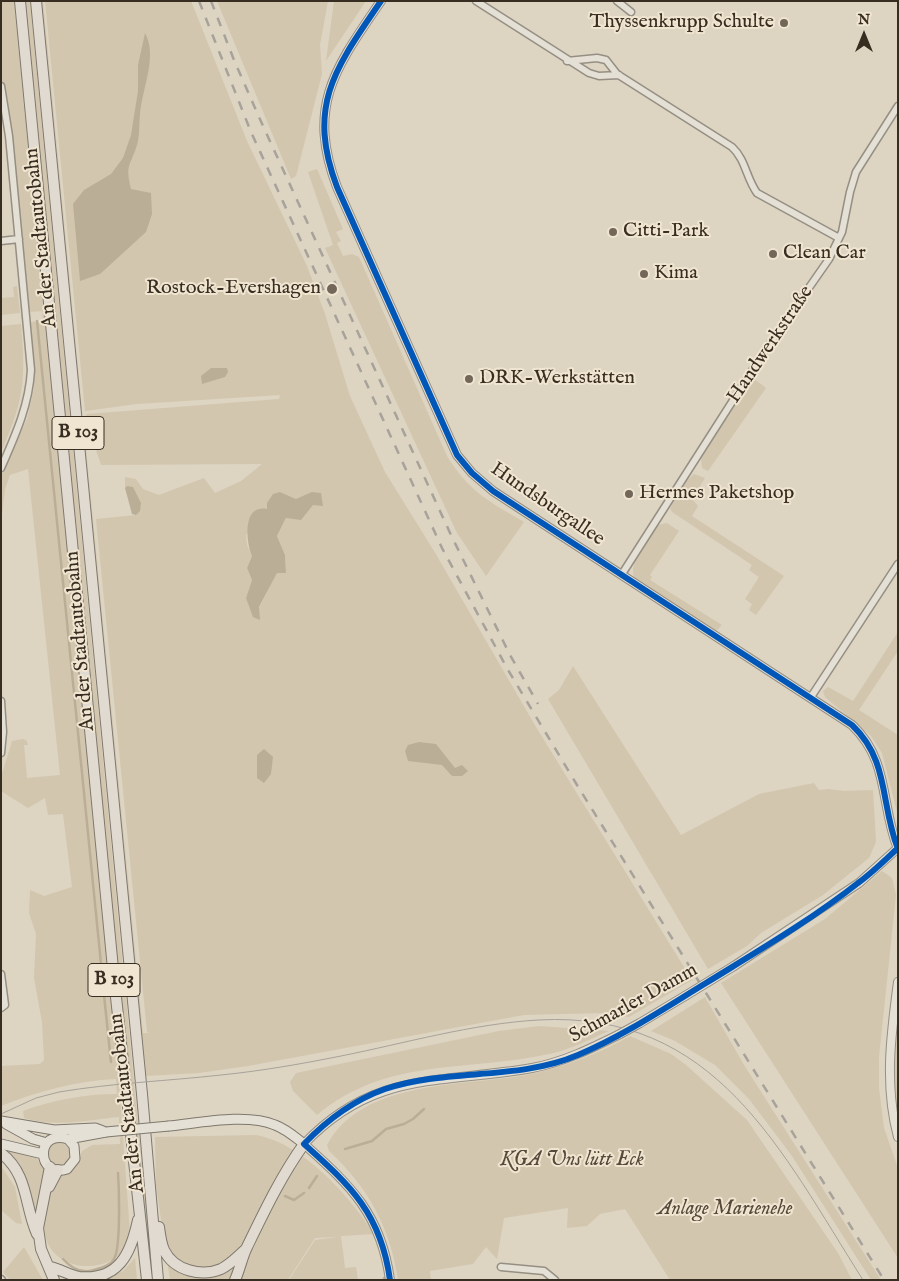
<!DOCTYPE html>
<html>
<head>
<meta charset="utf-8">
<style>
  body { margin:0 }
  #map { position:relative; width:899px; height:1281px; overflow:hidden; background:#ddd4c2; font-family:"IM FELL English",serif }
  canvas { display:block }
  .frame { position:absolute; inset:0; border:2px solid #382d21; pointer-events:none }
  .north { position:absolute; left:839px; top:10px; width:50px; height:50px; -webkit-text-stroke:4px #f0e5d0; paint-order:stroke; rotate:0deg; font-size:14px; font-weight:700; line-height:20px; text-align:center; color:#382d21 }
  .north::after { content:''; display:block; margin:auto; width:18px; height:22px; background:#382d21; clip-path:polygon(50% 0,100% 100%,50% 72%,0 100%) }
</style>
</head>
<body>
<div id="map">
<canvas width="899" height="1281"></canvas>
<div class="frame"></div>
<div class="north">N</div>
</div>
<script>
const context = document.querySelector('canvas').getContext('2d');
context.lineJoin = 'round';
function fillPath(path, color) { context.fillStyle = color; context.fill(path, 'evenodd'); }
function trace(path, color, width, dash) { context.strokeStyle = color; context.lineWidth = width; context.lineCap = dash ? 'butt' : 'round'; context.setLineDash(dash || []); context.stroke(path); }
function drawText(font, color, halo, rows, align = 'center') {
  context.font = font + ' "IM FELL English",serif'; context.lineWidth = 4; context.setLineDash([]); context.textBaseline = 'middle'; context.strokeStyle = halo; context.fillStyle = color; for (const [text, x, y, turn = 0] of rows) {
    context.save(); context.translate(x, y); context.rotate((+turn || 0) * Math.PI / 180); context.textAlign = isNaN(turn) ? turn : align; if (halo) context.strokeText(text, 0, 0); context.fillText(text, 0, 0); context.restore();
  }
}
fillPath(new Path2D(`
  M1,1H14L20,51L118,1068L130,1233C126,1281 27,1281 46,1205C48,1198 55,1179 62,1176C66,1174 69,1174 72,1171C78,1165 79,1158 82,1151L92,1145L120,1144L119,1117C86,1120 56,1128 24,1118L23,1111C53,1100 85,1094 117,1094L116,1079C75,1081 39,1091 1,1106V1066L40,1064L44,1060L42,1022L34,978L36,934L29,913L30,890L44,896L72,887L63,814L48,815L45,798L28,808L1,791V777L12,741L23,739L27,741L28,745H24L27,778L60,775L28,469L10,475L5,489L1,524V476L27,419L34,388V367L30,322L43,321L42,311L29,312L12,135L1,74Z
  M25,1H30L153,1280H151L130,1095Z
  M40,1H43L82,409L79,406Z
  M45,1H191L247,141L307,266L325,314L350,396L385,472L434,551L536,727L692,980L629,1017L605,1013L524,1015L248,1066L199,1073L145,1076L81,420L83,418L143,1033H150L147,1032L96,519L136,515L127,486L125,488V477L136,479L143,489L159,495L204,478L215,493L241,481L262,464L101,465L85,417L87,414L279,399L280,395L137,404L85,411ZM280,492L296,499L277,536L285,555L286,573L277,572L259,608L246,598L252,580L247,568L252,556L247,545L246,535Z
  M217,1H328L320,45L322,74L296,176L291,179Z
  M334,1H366L326,61Z
  M317,169L343,229L336,232L341,241L337,243L343,256L352,254L359,257L447,456C468,491 490,502 524,522L486,576L457,533L325,248L333,245L308,172Z
  M17,286L20,313L1,315V298L14,297L13,287Z
  M21,324C26,381 24,400 1,452V326Z
  M753,378L766,388L708,471L702,468L701,459L703,454Z
  M694,474L705,478L692,499L698,506L692,516L784,576L756,615L749,610L752,604L745,599L759,577L749,570L752,565L672,512L670,508L688,479Z
  M667,523L679,531L650,575L652,577L650,580L722,625L716,631L635,579C626,563 650,538 658,525Z
  M898,632V651L859,710L898,735V816L882,753L871,736L825,697L823,691L828,687L853,701Z
  M573,666L681,835L759,794L814,783L819,790L829,789L844,791L873,790L876,842L869,858L823,895L761,933L747,946L708,969L548,699L559,690Z
  M882,871L892,878L896,895L879,1057V1088L884,1128L898,1168V1258L721,983L825,919Z
  M705,997L744,1065L881,1280H871L792,1156L749,1099L715,1065L675,1041L651,1031Z
  M898,1018V1118C893,1084 895,1052 898,1018Z
  M539,1026L609,1031C590,1039 570,1050 549,1054C466,1072 386,1057 317,1115L293,1091L290,1082L296,1073L499,1031Z
  M630,1036L671,1054L686,1065L747,1120L838,1253L852,1280H670L625,1209L600,1214L587,1226L567,1228L568,1208L504,1218L497,1259L486,1247L473,1264L430,1271L431,1280H398C390,1227 368,1187 329,1151L327,1145C363,1078 467,1087 531,1074C567,1066 598,1054 630,1036Z
  M256,1135C302,1143 350,1196 374,1234L341,1236L345,1268L356,1267L358,1280H289L315,1240L336,1237L315,1238L288,1280H170L156,1186L155,1137Z
  M48 1154a11 11 0 1 1 22 0a11 11 0 1 1-22 0Z
  M4,1146L35,1155L45,1172L33,1221L31,1203L2,1149Z
  M1,1166L15,1187L22,1224L16,1223L1,1210Z
  M24,1247L43,1280H10L3,1272Z
  M135,1258L137,1280H105L123,1271Z`), '#d3c6ae');
fillPath(new Path2D(`
  M145,33C158,56 142,89 140,114C139,123 140,135 137,145C130,167 125,164 131,189L151,193L152,214L146,232L100,274L80,281L73,204L84,190L111,174L123,158L131,135L138,91V65Z
  M211,368H227L228,372L225,377L202,384L201,376Z
  M127,486L133,487L141,503L140,511L136,515L132,514L125,488Z
  M280,492L296,499L312,492L321,493L323,506L313,505L301,520L286,518L277,536L285,555L286,573H277L259,607L260,620L253,617L246,598L252,580L247,568L252,556C246,542 242,504 267,509V503L273,494Z
  M419,742L436,744L455,768L462,765L468,771L462,776H452L442,765L408,761L405,751L408,745Z
  M264,749L273,757L271,774L264,783L257,778V755Z`), '#bbae97');
trace(new Path2D(`
  M37,321L103,984
  M104,995L111,1062
  M345,1149L372,1141L386,1129L404,1124L413,1119L424,1109
  M309,1188L317,1176
  M285,1196L294,1200L304,1193
  M63,1259C71,1268 82,1274 94,1270C101,1268 110,1266 114,1259C121,1248 119,1188 118,1173
  M384,1278V1280`), '#bbae97', 2.5);
const minor = new Path2D(`
  M476,1L589,73L599,76L619,75
  M617,1L631,12
  M567,61L597,58L606,60L617,74L732,147C746,160 746,178 757,193L839,238
  M1,86L9,136L31,370C29,406 15,436 1,468
  M1,241L19,239
  M622,574L762,355L829,259L842,232L850,192L856,172L898,106
  M811,697L898,564
  M1,701L3,732L1,753
  M1,974L5,1005L1,1008
  M501,1267L544,1271L555,1280
  M1,1279L2,1280`);
const tertiary = new Path2D(`
  M381,1C336,67 306,105 337,187L457,455L472,473L493,491L852,725C890,761 880,804 898,849
  M734,966L859,883L898,848
  M898,982C891,1034 884,1085 898,1137
  M640,1023L685,996
  M390,1280C381,1214 351,1186 304,1144C374,1070 441,1084 532,1068C564,1062 592,1048 620,1034`);
const secondary = new Path2D(`
  M1,1121L54,1130L95,1128L103,1131
  M6,1124L33,1139L47,1143
  M169,1126C199,1123 247,1113 275,1125C286,1129 295,1137 304,1144
  M68,1139L74,1146L75,1159L67,1169C36,1179 35,1128 68,1139L106,1132
  M1,1144L43,1154`);
const trunk = new Path2D(`
  M20,1L114,979L147,1280
  M36,1L142,1094L158,1280
  M1,1153C29,1175 24,1205 37,1234
  M50,1167L38,1228L41,1249L54,1280
  M49,1187L58,1170
  M159,1227C160,1235 161,1243 164,1250C174,1271 202,1277 221,1269C231,1264 238,1256 246,1249
  M50,1267C60,1269 69,1275 79,1277C119,1281 131,1253 138,1220
  M235,1280C240,1269 242,1257 247,1247C264,1212 281,1176 304,1144`);
trace(minor, '#958f83', 9);
trace(tertiary, '#958f83', 10);
trace(secondary, '#7e786d', 11);
trace(trunk, '#7e786d', 12);
trace(minor, '#e5e0d6', 6);
trace(tertiary, '#e5e0d6', 8);
trace(secondary, '#e5e0d6', 9);
trace(trunk, '#e0dad0', 10);
trace(new Path2D(`
  M1,1114L36,1098L59,1092C113,1083 167,1081 221,1075C261,1071 301,1064 341,1056C406,1043 471,1024 538,1020C716,1010 781,1151 863,1280`), '#a7a29a', 1);
trace(new Path2D(`
  M199,1L251,132L442,548L508,670L577,785L884,1280
  M211,1L234,60L263,126L451,535L510,655L538,704`), '#a7a29a', 2.5, [9, 9]);
const tertiaryBridge = new Path2D(`
  M685,996L734,966
  M620,1034L640,1023`);
const secondaryBridge = new Path2D(`
  M106,1132L169,1126`);
trace(tertiaryBridge, '#958f83', 10, []);
trace(secondaryBridge, '#7e786d', 11, []);
trace(tertiaryBridge, '#e5e0d6', 8);
trace(secondaryBridge, '#e5e0d6', 9);
trace(new Path2D(`
  M381,1C336,67 306,105 337,187L457,455L472,473L493,491L852,725C890,761 880,804 898,849
  M390,1280C381,1214 351,1186 304,1144C326,1121 354,1100 385,1089C446,1068 517,1081 578,1055C623,1036 665,1008 706,983C758,951 811,920 858,883C872,873 885,860 898,848`), '#0057b8', 6);
for (const [x, y, r, color] of [
  [784,23,5,"#726759"],
  [613,232,5,"#726759"],
  [773,254,5,"#726759"],
  [644,274,5,"#726759"],
  [332,289,6,"#726759"],
  [469,379,5,"#726759"],
  [629,494,5,"#726759"]
]) { const dot = new Path2D(); dot.arc(x, y, r, 0, 2 * Math.PI); context.fillStyle = color; context.fill(dot); trace(dot, '#f0e5d0', 2); }
for (const [x, y, w] of [
  [78,433,52],
  [114,980,52]
]) { const box = new Path2D(); box.roundRect(x - w / 2, y - 16.5, w, 33, 4); context.fillStyle = '#f0e5d0'; context.fill(box); trace(box, '#382d21', 1); }
drawText('bold 19px', '#382d21', null, [
  ["B 103",78,433],
  ["B 103",114,980]
]);
drawText('20px', '#382d21', '#f0e5d0', [
  ["Thyssenkrupp Schulte",774,23,"right"],
  ["Citti-Park",623,232],
  ["Clean Car",783,254],
  ["Kima",654,274],
  ["Rostock-Evershagen",321,289,"right"],
  ["DRK-Werkstätten",479,379],
  ["Hermes Paketshop",639,494]
], 'left');
drawText('20px', '#382d21', '#f0e5d0', [
  ["An der Stadtautobahn",42,238,-96],
  ["Handwerkstraße",771,345,-56],
  ["Hundsburgallee",547,505,34],
  ["An der Stadtautobahn",81,641,-95],
  ["Schmarler Damm",634,1004,-29],
  ["An der Stadtautobahn",128,1103,-97]
]);
drawText('italic 20px', '#55493a', '#f0e5d0', [
  ["KGA Uns lütt Eck",572,1161],
  ["Anlage Marienehe",725,1210]
]);
</script>
</body>
</html>
